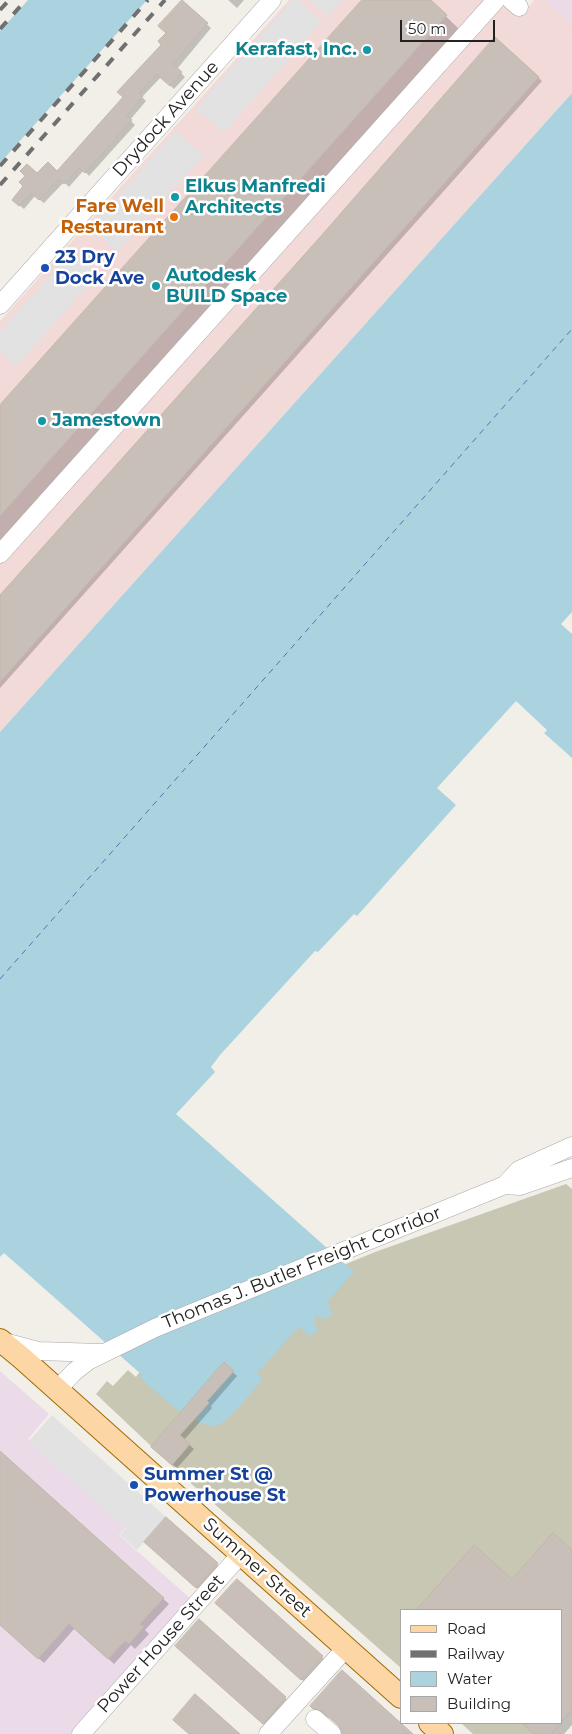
<!DOCTYPE html>
<html>
<head>
<meta charset="utf-8">
<style>
  body { margin:0 }
  #map { position:relative; width:572px; height:1734px; overflow:hidden; background:#f2efe9; font-family:Montserrat,sans-serif }
  canvas { display:block }
  .legend { position:absolute; left:400px; top:1609px; width:162px; height:115px; box-sizing:border-box; background:#fff; border:1px solid #a7a7a7; margin:0; padding:6px 9px; list-style:none; font-size:15px; color:#222 }
  .legend li { display:flex; align-items:center; gap:10px; height:25px }
  .legend b { width:25px; border:1px solid #a7a7a7 }
  .scale { position:absolute; left:400px; top:20px; width:95px; height:22px; box-sizing:border-box; border:2px solid #222; border-top:0; padding-left:6px; font-size:15px; line-height:18px; white-space:nowrap; color:#222; -webkit-text-stroke:4px #fff; paint-order:stroke }
</style>
</head>
<body>
<div id="map">
<canvas width="572" height="1734"></canvas>
<ul class="legend">
<li><b style="height:6px;background:#fcd6a4"></b>Road</li>
<li><b style="height:6px;background:#707070"></b>Railway</li>
<li><b style="height:14px;background:#aad3df"></b>Water</li>
<li><b style="height:14px;background:#c7bfb8"></b>Building</li>
</ul>
<div class="scale">50 m</div>
</div>
<script>
const context = document.querySelector('canvas').getContext('2d');
context.lineJoin = 'round';
function fillPath(path, color) { context.fillStyle = color; context.fill(path, 'evenodd'); }
function trace(path, color, width, dash) { context.strokeStyle = color; context.lineWidth = width; context.lineCap = dash ? 'butt' : 'round'; context.setLineDash(dash || []); context.stroke(path); }
function drawText(font, color, halo, rows, align = 'center') {
  context.font = font + ' Montserrat,sans-serif'; context.lineWidth = 5; context.setLineDash([]); context.textBaseline = 'middle'; context.strokeStyle = halo; context.fillStyle = color; for (const [text, x, y, turn = 0] of rows) {
    context.save(); context.translate(x, y); context.rotate((+turn || 0) * Math.PI / 180); context.textAlign = isNaN(turn) ? turn : align; if (halo) context.strokeText(text, 0, 0); context.fillText(text, 0, 0); context.restore();
  }
}
fillPath(new Path2D(`
  M289,0H500L520,17L534,0H572V93L0,732V321Z`), '#f2dad9');
fillPath(new Path2D(`
  M545,0H572V25Z
  M0,1371L49,1414L28,1439L126,1527L119,1535L192,1600L70,1734H0Z`), '#ebdbe8');
fillPath(new Path2D(`
  M566,1184L572,1189V1710L551,1734H473L461,1723H561V1610H401V1668L186,1479L96,1394L107,1381L113,1386L128,1370L136,1377L141,1370L155,1343L375,1252Z`), '#c7c7b4');
fillPath(new Path2D(`
  M292,0H298L322,21L224,133L196,109Z
  M309,0H343L328,16Z
  M176,131L204,155L117,251L90,227Z
  M71,252L97,275L16,366L0,352V332Z
  M52,1415L166,1517L137,1550L120,1535L126,1528L28,1442Z`), '#e2e2e2');
fillPath(new Path2D(`
  M28,0H147L0,163V31Z
  M572,93V612L561,624L572,634V758L544,733L547,730L516,701L437,788L456,805L357,916L354,914L318,952L315,951L220,1055L211,1067L215,1072L176,1114L354,1272L328,1301L332,1316L324,1319L316,1316L314,1319L318,1331L309,1336L299,1327L257,1373L263,1379C255,1388 229,1420 220,1424C199,1434 155,1391 140,1377L142,1375L4,1253L0,1257V732Z`), '#aad3df');
fillPath(new Path2D(`
  M228,0H244L237,8Z
  M363,0H429L460,30L0,545V407Z
  M182,2L211,28L177,69L185,77L174,89L161,77L142,97L146,101L130,120L135,125L89,176L84,170L69,187L64,182L44,203L35,196L24,209L13,200L37,175L57,173L125,97L163,45Z
  M495,38L542,81L0,688V597L323,236Z
  M224,1364L237,1376L211,1406L212,1408L184,1440L194,1449L177,1468L157,1451Z
  M0,1453L169,1604L145,1630L149,1634L135,1649L131,1645L114,1664L75,1628L44,1663L0,1624Z
  M166,1519L225,1571L204,1594L153,1549Z
  M474,1547L512,1580L572,1552V1725L564,1734H535L522,1723H561V1610H418Z
  M224,1610L322,1657L329,1664L309,1686Z
  M199,1621L293,1705L270,1730L184,1653Z
  M312,1706L411,1734H343L341,1727L330,1718L322,1716Z`), '#0003');
trace(new Path2D(`
  M0,979L572,329`), '#4a7aab', 1, [6, 5]);
const building = new Path2D(`
  M182,0L208,23L173,64L182,72L170,86L156,74L139,93L143,96L127,116L132,120L85,173L79,168L64,184L59,179L39,200L31,193L19,206L12,200L23,186L19,182L25,176L20,171L27,164L37,173L48,162L57,171L123,97L117,92L161,45L158,41L166,33L158,26Z
  M362,0H431L447,15L0,516V405Z
  M495,37L539,77L0,682V595L322,235Z
  M224,1362L234,1371L207,1401L209,1403L180,1435L190,1444L172,1465L151,1447Z
  M0,1451L164,1598L140,1624L144,1627L129,1644L125,1641L108,1659L69,1624L38,1659L0,1625Z
  M166,1517L218,1563L196,1588L144,1542Z
  M553,1533L572,1550V1710L551,1734H534L522,1723H561V1610H416L474,1545L512,1579Z
  M237,1579L323,1656L301,1680L215,1603Z
  M199,1619L286,1697L263,1724L175,1646Z
  M342,1670L413,1734H342L339,1726L322,1711L313,1709L310,1706Z
  M195,1694L240,1734H189L173,1720Z`);
fillPath(building, '#c7bfb8');
trace(building, '#c4b6ab', 1);
const minor = new Path2D(`
  M511,0L519,7
  M0,305L272,0
  M0,554L496,0
  M505,1185L520,1186L572,1168
  M8,1343L38,1351L100,1353
  M57,1390L74,1372L88,1361L155,1328L505,1185L519,1170L572,1146
  M315,1719L332,1734
  M81,1734L241,1554
  M268,1734L346,1648`);
const major = new Path2D(`
  M0,1340L23,1359L401,1697
  M430,1723L442,1734`);
trace(minor, '#a9a9a9', 19);
trace(major, '#a06b00', 24);
trace(minor, '#fff', 18);
trace(major, '#fcd6a4', 22);
trace(new Path2D(`
  M0,10L9,0
  M0,29L26,0
  M0,166L148,0
  M0,185L165,0`), '#707070', 4, [10, 10]);
for (const [x, y, r, color] of [
  [367,50,5,"#0f9aa8"],
  [175,197,5,"#0f9aa8"],
  [174,217,5,"#e8710a"],
  [45,268,5,"#1a4fb4"],
  [156,286,5,"#0f9aa8"],
  [42,421,5,"#0f9aa8"],
  [134,1485,5,"#1a4fb4"]
]) { const dot = new Path2D(); dot.arc(x, y, r, 0, 2 * Math.PI); context.fillStyle = color; context.fill(dot); trace(dot, '#fff', 2); }
drawText('bold 18px', '#0d838f', '#fff', [
  ["Kerafast, Inc.",357,50,"right"],
  ["Elkus Manfredi",185,187],
  ["Architects",185,208],
  ["Autodesk",166,276],
  ["BUILD Space",166,297],
  ["Jamestown",52,421]
], 'left');
drawText('18px', '#222', '#fff', [
  ["Drydock Avenue",166,119,-48],
  ["Thomas J. Butler Freight Corridor",302,1268,-22],
  ["Summer Street",257,1568,42],
  ["Power House Street",161,1644,-48]
]);
drawText('bold 18px', '#c56008', '#fff', [
  ["Fare Well",164,207],
  ["Restaurant",164,228]
], 'right');
drawText('bold 18px', '#164399', '#fff', [
  ["23 Dry",55,258],
  ["Dock Ave",55,279],
  ["Summer St @",144,1475],
  ["Powerhouse St",144,1496]
], 'left');
</script>
</body>
</html>
